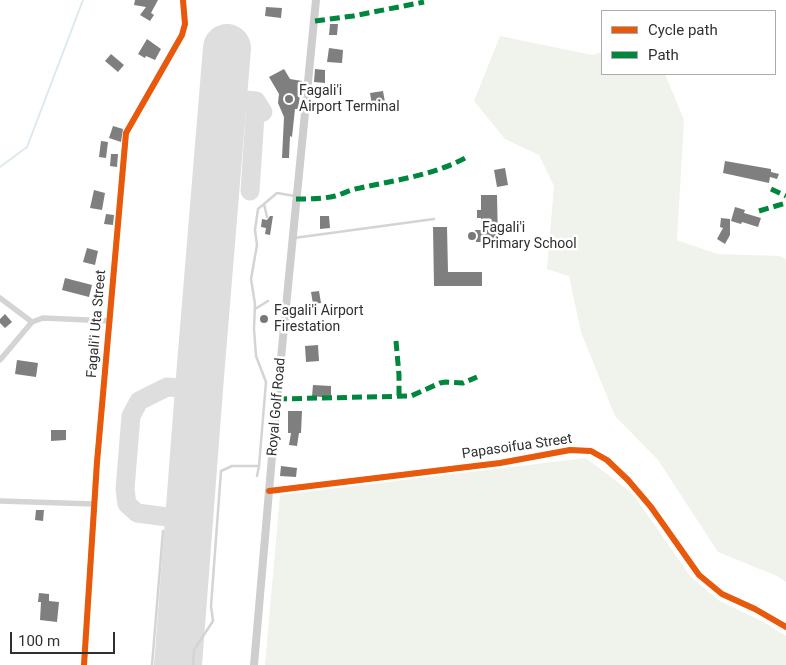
<!DOCTYPE html>
<html>
<head>
<meta charset="utf-8">
<style>
  body { margin:0 }
  #map { position:relative; width:786px; height:665px; overflow:hidden; background:#fff; font-family:Roboto,sans-serif }
  canvas { display:block }
  .legend { position:absolute; left:601px; top:10px; width:175px; height:65px; box-sizing:border-box; background:#fff; border:1px solid #acacac; margin:0; padding:6px 9px; list-style:none; font-size:15px; color:#303030 }
  .legend li { display:flex; align-items:center; gap:10px; height:25px }
  .legend b { width:25px; border:1px solid #acacac }
  .scale { position:absolute; left:10px; top:632px; width:105px; height:22px; box-sizing:border-box; border:2px solid #303030; border-top:0; padding-left:6px; font-size:15px; line-height:18px; white-space:nowrap; color:#303030; -webkit-text-stroke:4px #fff; paint-order:stroke }
</style>
</head>
<body>
<div id="map">
<canvas width="786" height="665"></canvas>
<ul class="legend">
<li><b style="height:6px;background:#e8590c"></b>Cycle path</li>
<li><b style="height:6px;background:#00873e"></b>Path</li>
</ul>
<div class="scale">100 m</div>
</div>
<script>
const context = document.querySelector('canvas').getContext('2d');
context.lineJoin = 'round';
function fillPath(path, color) { context.fillStyle = color; context.fill(path, 'evenodd'); }
function trace(path, color, width, dash) { context.strokeStyle = color; context.lineWidth = width; context.lineCap = dash ? 'butt' : 'round'; context.setLineDash(dash || []); context.stroke(path); }
function drawText(font, color, halo, rows, align = 'center') {
  context.font = font + ' Roboto,sans-serif'; context.lineWidth = 5; context.setLineDash([]); context.textBaseline = 'middle'; context.strokeStyle = halo; context.fillStyle = color; for (const [text, x, y, turn = 0] of rows) {
    context.save(); context.translate(x, y); context.rotate((+turn || 0) * Math.PI / 180); context.textAlign = isNaN(turn) ? turn : align; if (halo) context.strokeText(text, 0, 0); context.fillText(text, 0, 0); context.restore();
  }
}
fillPath(new Path2D(`
  M500,36L592,55L602,52V74H665L684,120L677,240L717,254L779,256L786,259V582L777,576L718,552L658,460L615,416L581,332L569,276L547,269L554,186L539,155L505,139L474,101Z
  M586,458L633,494L690,576L718,600L767,624L786,636V665H265L280,495Z`), '#f0f2ec');
trace(new Path2D(`
  M0,167L27,147L83,0`), '#dceaf0', 2);
trace(new Path2D(`
  M223,98L256,101L263,112
  M250,191L256,101
  M190,520L137,513L127,504L125,489L131,416L139,401L167,387L199,389`), '#dedede', 19);
trace(new Path2D(`
  M178,665L199,389L227,48`), '#dedede', 48);
fillPath(new Path2D(`
  M135,0H158L151,13L154,15L150,21L140,15L146,7L134,5Z
  M266,7L282,8L281,18L265,16Z
  M330,24H338L337,35H329Z
  M147,39L161,49L155,60L146,56L145,58L138,54Z
  M329,48L343,50L342,63L327,62Z
  M111,54L124,65L118,72L105,61Z
  M284,69L290,79L302,81L298,109H295L292,137L290,136L289,158H282L284,117L278,103L279,94L269,77Z
  M315,69L325,70V83L314,82Z
  M383,91L385,102L372,105L370,93Z
  M113,126L123,129L121,142L109,138Z
  M101,141L108,142L106,158L99,157Z
  M111,154H118L117,167L110,166Z
  M725,161L771,169V172L779,174L777,179L770,177L769,183L723,173Z
  M505,168L508,185L497,187L494,170Z
  M94,190L105,193L102,210L90,208Z
  M481,195H497L498,242H476L475,230H481V218H477V210H481Z
  M735,207L745,210L744,213L761,218L758,227L742,222L741,224L731,221Z
  M106,214L114,215L113,225L104,224Z
  M270,216H273L270,235L265,234L266,228L261,227L262,219L267,220Z
  M320,216H329L330,228L320,229Z
  M721,218L730,219V235L725,244L717,239L723,228L720,227Z
  M433,227H447L448,272H482V286H434Z
  M87,248L98,251L95,265L83,262Z
  M65,278L92,285L89,297L62,290Z
  M319,291L321,303L313,304L311,292Z
  M5,314L12,322L5,328L0,323V319Z
  M318,345L319,361L306,362L305,346Z
  M17,360L38,363L36,377L15,374Z
  M313,385L331,386V398L312,396Z
  M288,411H302L301,433H299L297,446L289,445L291,433H288Z
  M51,430H66V440L51,441Z
  M281,466L297,468L296,477L280,476Z
  M36,510H44L43,521L35,520Z
  M39,593L49,594V601L59,602L57,622L40,620L41,602H38Z`), '#7f7f7f');
trace(new Path2D(`
  M264,204L267,217
  M294,238L434,219
  M255,309L268,301
  M257,476L259,466
  M152,665L163,531
  M193,665L194,650L213,621L211,606L221,471L232,466H259L266,382L256,356L254,329L255,304L251,279L257,245L255,230L258,209L277,193L295,196`), '#d4d4d4', 2.5);
trace(new Path2D(`
  M0,298L32,322
  M0,360L32,322L43,318L110,321
  M269,491L500,463L570,450L591,451L607,460L628,480L651,507L699,575L722,594L755,609L786,627
  M0,501L94,504
  M84,665L97,462L126,133L182,35L185,24L183,0`), '#d4d4d4', 5.5);
trace(new Path2D(`
  M254,665L277,399L316,0`), '#cecece', 8);
trace(new Path2D(`
  M315,21L353,16L424,2
  M771,189L786,196
  M296,199C309,199 322,199 335,196C343,194 351,189 360,188C396,180 435,175 467,157
  M759,211L786,203
  M396,341L399,375V397
  M277,399L411,396L440,383L446,382L463,383L477,377`), '#00873e', 5, [10, 5]);
trace(new Path2D(`
  M269,491L500,463L570,450L591,451L607,460L628,480L651,507L699,575L722,594L755,609L786,627
  M84,665L97,462L126,133L182,35L185,24L183,0`), '#e8590c', 6);
for (const [x, y, r, color] of [
  [289,99,5,"#787878"],
  [472,236,5,"#787878"],
  [264,319,5,"#787878"]
]) { const dot = new Path2D(); dot.arc(x, y, r, 0, 2 * Math.PI); context.fillStyle = color; context.fill(dot); trace(dot, '#fff', 2); }
drawText('14px', '#303030', '#fff', [
  ["Fagali'i",299,91],
  ["Airport Terminal",299,107],
  ["Fagali'i",482,228],
  ["Primary School",482,244],
  ["Fagali'i Airport",274,311],
  ["Firestation",274,327]
], 'left');
drawText('14px', '#303030', '#fff', [
  ["Fagali'i Uta Street",97,324,-85],
  ["Royal Golf Road",277,407,-85],
  ["Papasoifua Street",517,447,-8]
]);
</script>
</body>
</html>
